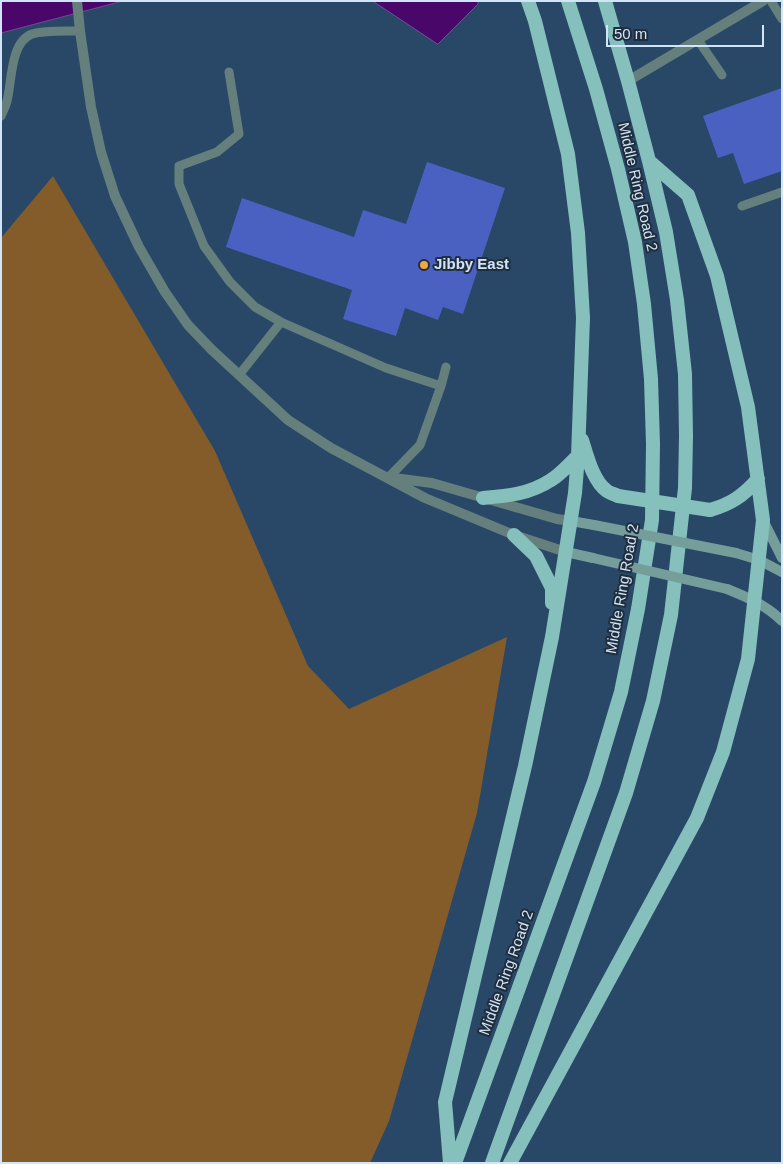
<!DOCTYPE html>
<html>
<head>
<meta charset="utf-8">
<style>
  body { margin:0 }
  #map { position:relative; width:783px; height:1164px; overflow:hidden; background:#294868; font-family:Helvetica,sans-serif }
  canvas { display:block }
  .frame { position:absolute; inset:0; border:2px solid #d2e4f7; pointer-events:none }
  .scale { position:absolute; left:606px; top:25px; width:158px; height:22px; box-sizing:border-box; border:2px solid #d2e4f7; border-top:0; padding-left:6px; font-size:15px; line-height:18px; white-space:nowrap; color:#d2e4f7; -webkit-text-stroke:4px #1f2d3c; paint-order:stroke }
</style>
</head>
<body>
<div id="map">
<canvas width="783" height="1164"></canvas>
<div class="frame"></div>
<div class="scale">50 m</div>
</div>
<script>
const context = document.querySelector('canvas').getContext('2d');
context.lineJoin = 'round';
function fillPath(path, color) { context.fillStyle = color; context.fill(path, 'evenodd'); }
function trace(path, color, width, dash) { context.strokeStyle = color; context.lineWidth = width; context.lineCap = dash ? 'butt' : 'round'; context.setLineDash(dash || []); context.stroke(path); }
function drawText(font, color, halo, rows, align = 'center') {
  context.font = font + ' Helvetica,sans-serif'; context.lineWidth = 4; context.setLineDash([]); context.textBaseline = 'middle'; context.strokeStyle = halo; context.fillStyle = color; for (const [text, x, y, turn = 0] of rows) {
    context.save(); context.translate(x, y); context.rotate((+turn || 0) * Math.PI / 180); context.textAlign = isNaN(turn) ? turn : align; if (halo) context.strokeText(text, 0, 0); context.fillText(text, 0, 0); context.restore();
  }
}
fillPath(new Path2D(`
  M53,176L215,451L308,666L349,709L507,637L477,813L389,1121L370,1163H1V238Z`), '#845c29');
const water = new Path2D(`
  M1,1H123L1,33Z
  M373,1H478V4L438,44Z`);
fillPath(water, '#4a076a');
trace(water, '#734994', 1);
fillPath(new Path2D(`
  M782,88V171L744,184L733,153L718,158L703,116Z
  M427,162L505,188L463,314L443,307L438,320L405,308L396,336L343,319L352,290L226,247L242,198L354,237L363,210L406,224Z`), '#4b61c2');
trace(new Path2D(`
  M771,1L782,19
  M698,40L722,75
  M229,72L239,134L217,152L179,166V184L204,246L230,282L255,307L281,322L386,368L441,386
  M1,116C3,111 6,106 7,101C12,82 10,42 32,34C45,30 67,31 80,31
  M742,206L782,192
  M239,375L281,322
  M388,478L420,445L441,386L446,367`), '#657f7d', 9);
trace(new Path2D(`
  M77,1L80,31L91,107L101,152L115,196L139,247L165,292L188,325L212,350L288,420L331,448L425,498L514,535L566,552
  M628,81L763,1
  M394,478L432,483L557,519L571,521`), '#657f7d', 10);
trace(new Path2D(`
  M763,520L782,558
  M571,521L594,525
  M566,552L593,558
  M736,553L759,560L782,572
  M727,589C747,597 766,605 782,621`), '#759e9b', 10);
trace(new Path2D(`
  M582,440C587,456 593,481 607,491C610,493 614,494 618,496
  M483,498C507,496 530,494 551,480C561,474 569,464 578,456
  M710,510C731,504 743,496 758,479
  M514,535L536,556L552,588V603
  M450,1163L445,1102L525,766L552,637L575,493L578,456L583,318L578,233L568,154L535,21L528,1
  M455,1163L594,782L621,692L638,609L652,520L653,444L651,379L644,304L635,242L618,169L596,89L568,1
  M492,1163L626,793L653,701L671,615L685,488L686,436L685,374L677,300L666,232L649,161L628,81L605,1
  M510,1163L697,818L723,752L748,659L763,520L748,407L717,276L688,195L649,161`), '#85c0bc', 14);
trace(new Path2D(`
  M594,525L736,553
  M593,558L727,589`), '#759e9b', 10);
trace(new Path2D(`
  M618,496L710,510`), '#85c0bc', 14);
for (const [x, y, r, color] of [
  [424,265,5,"#f1a640"]
]) { const dot = new Path2D(); dot.arc(x, y, r, 0, 2 * Math.PI); context.fillStyle = color; context.fill(dot); trace(dot, '#1f2d3c', 2); }
drawText('15px', '#d2e4f7', '#1f2d3c', [
  ["Middle Ring Road 2",637,187,77],
  ["Middle Ring Road 2",623,589,-80],
  ["Middle Ring Road 2",507,973,-70]
]);
drawText('bold 15px', '#d2e4f7', '#1f2d3c', [
  ["Jibby East",434,265]
], 'left');
</script>
</body>
</html>
